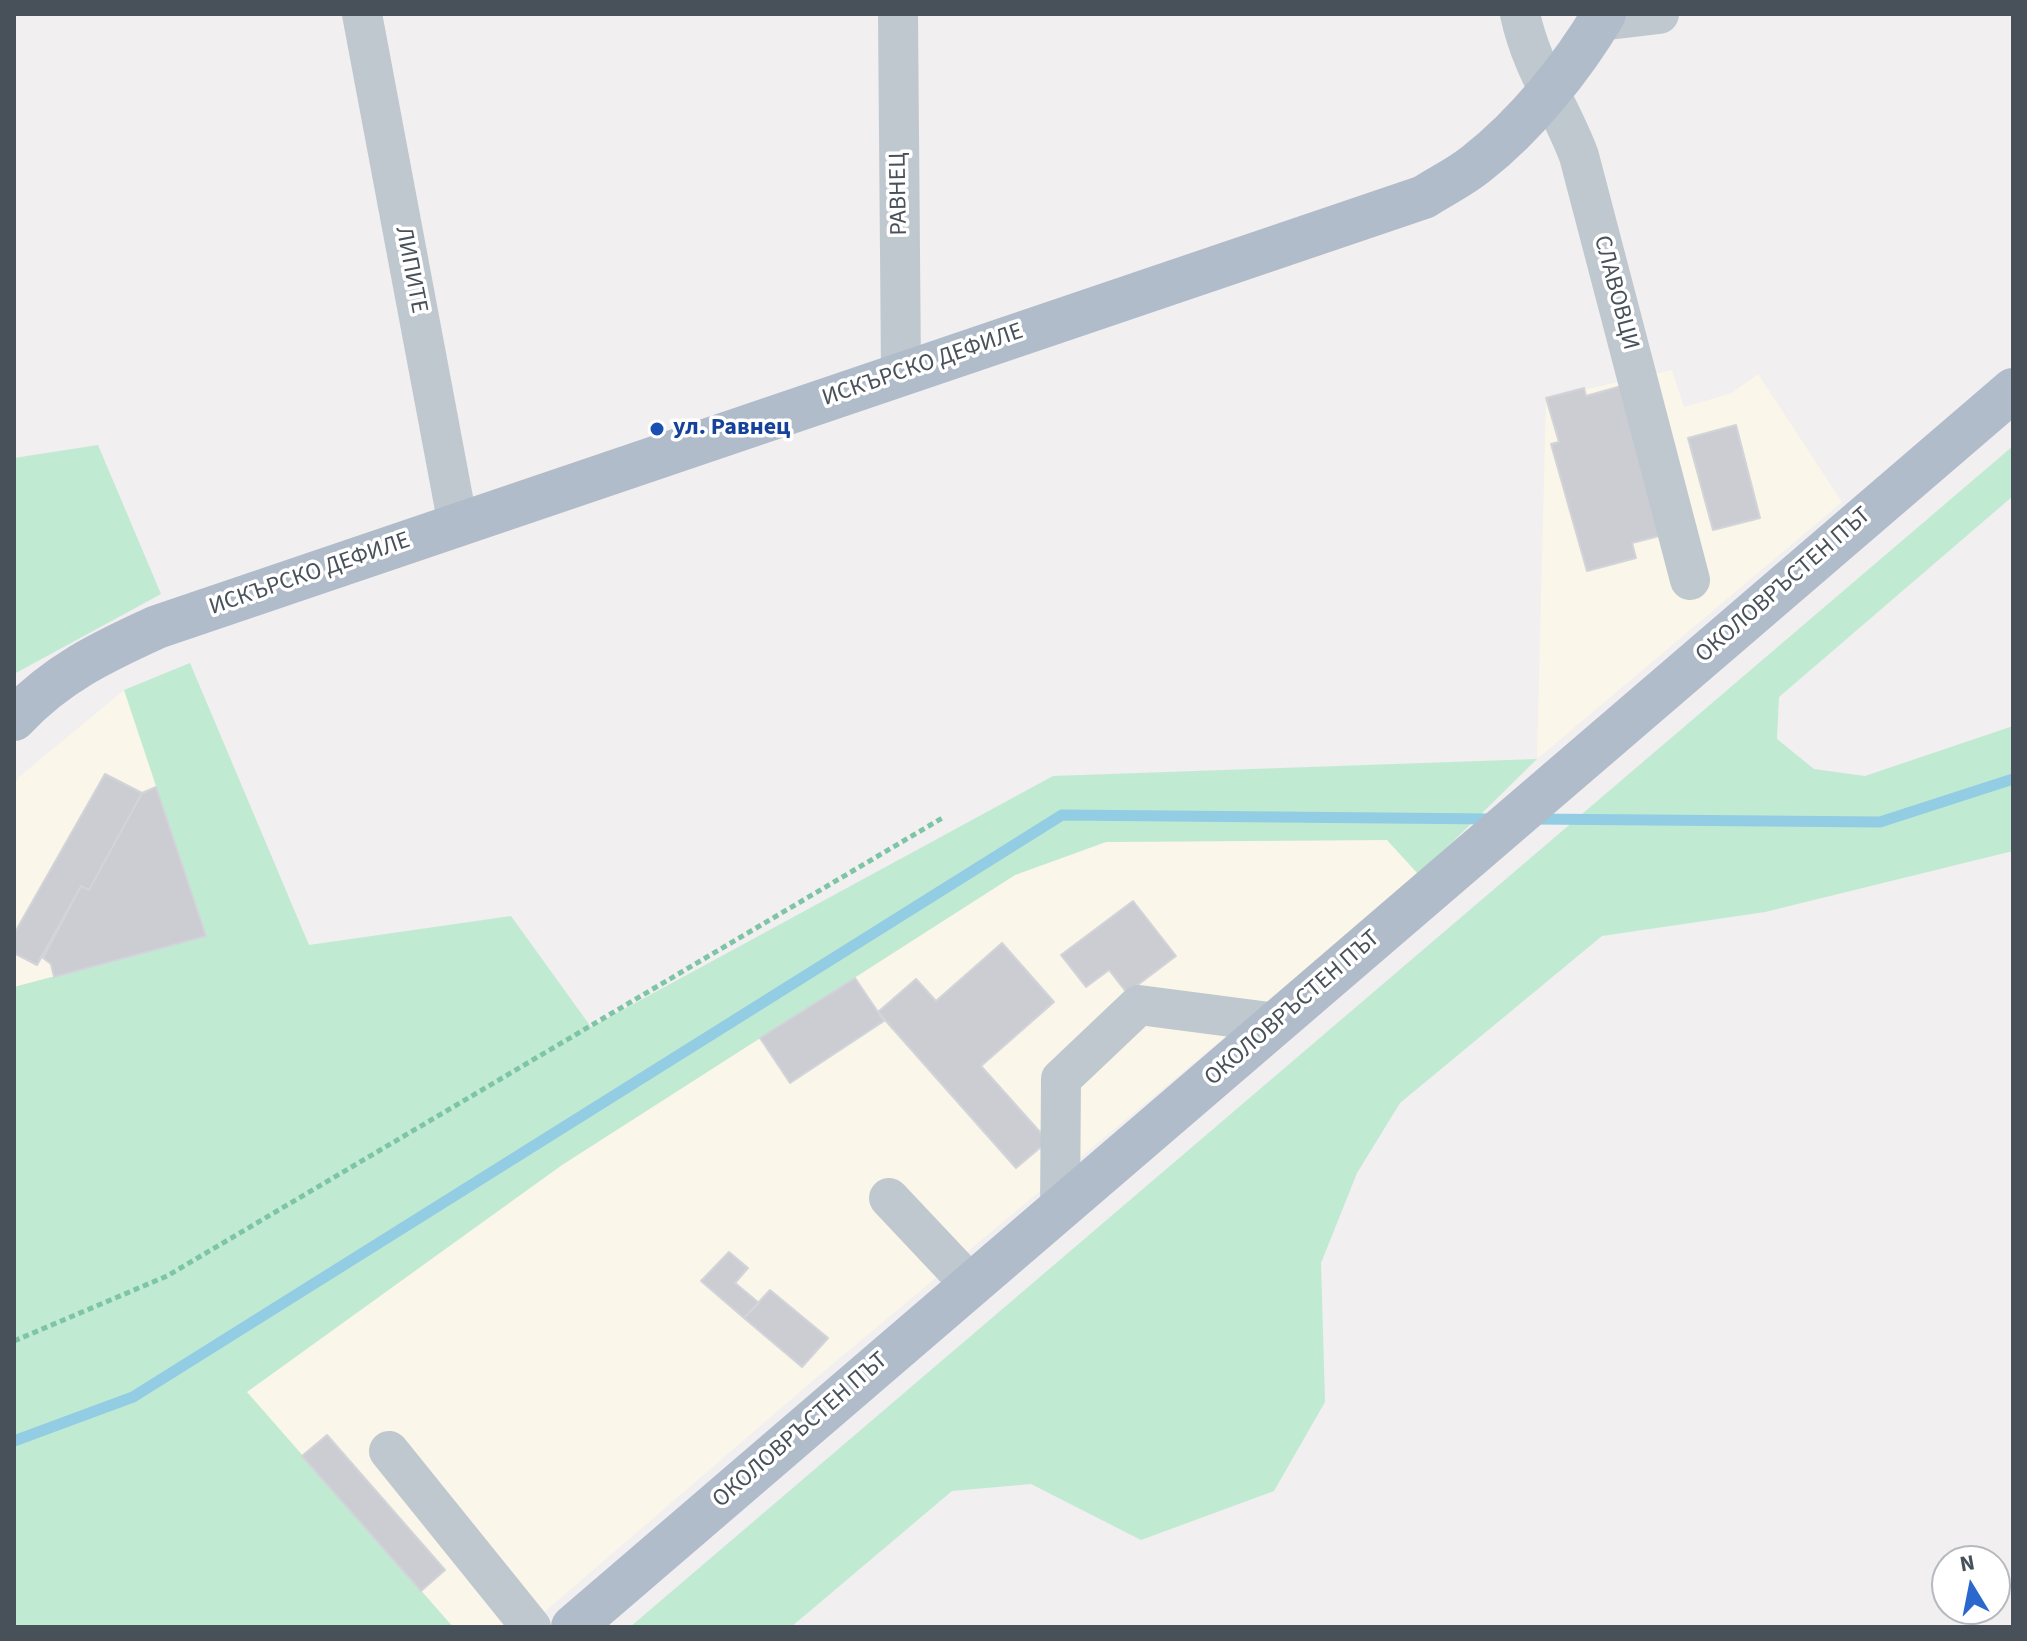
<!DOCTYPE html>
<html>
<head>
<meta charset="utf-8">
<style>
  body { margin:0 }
  #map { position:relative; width:2027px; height:1641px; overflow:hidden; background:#f1efef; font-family:"Source Sans 3",sans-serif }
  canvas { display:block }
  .frame { position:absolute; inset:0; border:16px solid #48515a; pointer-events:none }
  .north { position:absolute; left:1931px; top:1545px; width:80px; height:80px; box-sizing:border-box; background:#fff; border:2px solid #b6b9bd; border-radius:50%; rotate:350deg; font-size:22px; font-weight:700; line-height:32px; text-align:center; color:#48515a }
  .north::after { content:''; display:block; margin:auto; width:28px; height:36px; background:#2b68ce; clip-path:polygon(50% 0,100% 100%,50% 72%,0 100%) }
</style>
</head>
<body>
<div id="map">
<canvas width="2027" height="1641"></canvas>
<div class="frame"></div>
<div class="north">N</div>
</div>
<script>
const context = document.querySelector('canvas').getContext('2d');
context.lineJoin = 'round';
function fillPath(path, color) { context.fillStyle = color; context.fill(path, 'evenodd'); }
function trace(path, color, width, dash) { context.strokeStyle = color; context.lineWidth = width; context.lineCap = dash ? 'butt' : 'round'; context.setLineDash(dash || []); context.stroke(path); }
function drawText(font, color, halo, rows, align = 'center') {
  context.font = font + ' "Source Sans 3",sans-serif'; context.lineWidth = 7; context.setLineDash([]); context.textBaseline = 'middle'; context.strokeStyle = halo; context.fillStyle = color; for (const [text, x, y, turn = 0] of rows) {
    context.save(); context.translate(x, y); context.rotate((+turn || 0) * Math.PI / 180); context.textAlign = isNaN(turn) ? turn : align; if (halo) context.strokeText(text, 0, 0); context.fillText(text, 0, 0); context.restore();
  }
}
fillPath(new Path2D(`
  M1672,370L1684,407L1732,393L1758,374L1842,502L1537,759L1546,398Z
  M124,690L206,936L14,987V785L19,777Z
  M1387,840L1419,875L816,1378L527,1627H453L246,1392L562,1165L1015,875L1106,842Z`), '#faf6e9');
fillPath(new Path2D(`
  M98,445L161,594L14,674V458Z
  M2013,446V496L1779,697L1777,739L1814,769L1865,776L2013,726V851L1765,912L1602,936L1400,1103L1357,1173L1321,1263L1325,1402L1274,1491L1141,1540L1031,1484L952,1491L791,1627H630Z
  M190,663L309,945L511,916L591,1027L1053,776L1537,759L1419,875L1387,840L1106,842L1015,875L562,1165L247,1392L453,1627H14V987L206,936L124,690Z`), '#c1ead3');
trace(new Path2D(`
  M1535,819L1880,822L2013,779
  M14,1441L133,1397L1062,815L1494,819`), '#92cde3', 11);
const building = new Path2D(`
  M1625,385L1667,534L1632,543L1636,558L1587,571L1551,444L1559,442L1546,398L1584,388L1586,396Z
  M1736,425L1760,518L1713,530L1688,438Z
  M105,774L142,793L89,890L81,886L37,965L14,953V934Z
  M156,787L206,936L54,977L51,964L43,958L81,886L89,890L142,793Z
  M1133,901L1176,956L1127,993L1109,970L1086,987L1061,955Z
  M1002,943L1054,1002L981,1066L1048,1141L1016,1168L878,1012L916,979L936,1001Z
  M855,978L884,1021L790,1083L760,1038Z
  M729,1252L748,1268L735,1283L759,1303L744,1318L701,1281Z
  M770,1290L828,1338L802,1367L744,1318Z
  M327,1435L445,1570L421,1591L302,1456Z`);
fillPath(building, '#cccdd3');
trace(building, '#d3d4d9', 2);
trace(new Path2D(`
  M14,1341L167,1276L944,817`), '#7dc5a6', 5, [6, 4]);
trace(new Path2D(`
  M362,14L458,525
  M898,14L901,373
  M1520,14C1532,70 1560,105 1579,156L1690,580
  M1600,21L1659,14
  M889,1198L971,1285
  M1060,1209L1061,1079L1139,1005L1277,1023
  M389,1451L531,1627`), '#c0c8cf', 40);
trace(new Path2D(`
  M14,719C56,674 102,652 157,627L1424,197C1441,186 1460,177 1476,164C1526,125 1572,68 1604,14
  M573,1627L2013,390`), '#b1bcca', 44);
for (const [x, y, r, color] of [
  [657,429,8,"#1a4fb4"]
]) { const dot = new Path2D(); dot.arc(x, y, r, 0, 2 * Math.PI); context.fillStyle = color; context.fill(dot); trace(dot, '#fff', 3); }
drawText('24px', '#48515a', '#fff', [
  ["РАВНЕЦ",900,194,-91],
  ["ЛИПИТЕ",410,270,79],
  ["СЛАВОВЦИ",1615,293,75],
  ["ИСКЪРСКО ДЕФИЛЕ",923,366,-19],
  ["ИСКЪРСКО ДЕФИЛЕ",310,575,-19],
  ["ОКОЛОВРЪСТЕН ПЪТ",1784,586,-41],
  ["ОКОЛОВРЪСТЕН ПЪТ",1293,1009,-41],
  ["ОКОЛОВРЪСТЕН ПЪТ",801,1431,-41]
]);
drawText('bold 24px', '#164399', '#fff', [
  ["ул. Равнец",673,429]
], 'left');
</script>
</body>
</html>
